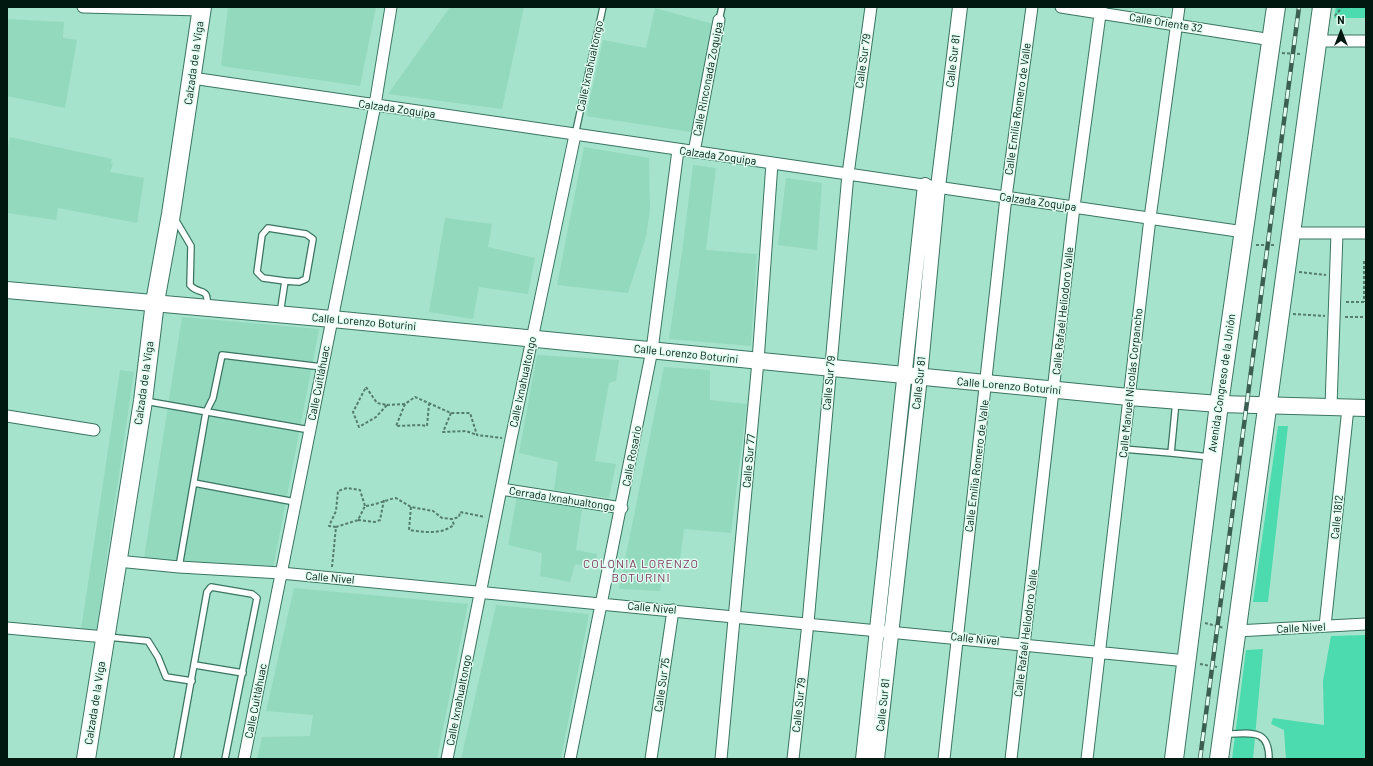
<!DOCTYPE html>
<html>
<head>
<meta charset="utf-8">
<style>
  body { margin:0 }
  #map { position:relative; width:1373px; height:766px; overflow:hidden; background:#a6e3cc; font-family:Barlow,sans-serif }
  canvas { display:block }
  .frame { position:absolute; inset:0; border:8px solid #011811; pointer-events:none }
  .north { position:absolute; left:1321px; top:12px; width:40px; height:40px; -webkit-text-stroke:3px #dffdf0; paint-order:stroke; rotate:0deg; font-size:11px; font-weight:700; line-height:16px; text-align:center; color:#011811 }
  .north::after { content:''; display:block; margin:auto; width:14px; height:18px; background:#011811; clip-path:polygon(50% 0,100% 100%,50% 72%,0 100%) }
</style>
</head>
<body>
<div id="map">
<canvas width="1373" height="766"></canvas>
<div class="frame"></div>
<div class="north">N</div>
</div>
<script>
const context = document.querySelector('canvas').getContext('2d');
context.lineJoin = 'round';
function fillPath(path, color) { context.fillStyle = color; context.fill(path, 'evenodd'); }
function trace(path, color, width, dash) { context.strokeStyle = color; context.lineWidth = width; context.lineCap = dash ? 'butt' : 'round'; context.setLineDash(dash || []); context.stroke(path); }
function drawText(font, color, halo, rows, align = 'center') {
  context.font = font + ' Barlow,sans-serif'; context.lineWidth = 3; context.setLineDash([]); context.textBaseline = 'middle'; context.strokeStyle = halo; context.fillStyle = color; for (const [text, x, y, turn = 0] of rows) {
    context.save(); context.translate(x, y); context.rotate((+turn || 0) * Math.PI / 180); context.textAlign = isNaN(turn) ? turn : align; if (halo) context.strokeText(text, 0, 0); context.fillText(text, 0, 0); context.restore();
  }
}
fillPath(new Path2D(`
  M228,7H376L360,86L221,66Z
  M450,7H524L502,109L388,94Z
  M655,8L713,24L691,132L586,116L603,40L646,48Z
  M7,19L64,22L63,38L77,40L65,108L7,96Z
  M10,137L112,159L111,163L113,164L110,172L144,178L137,223L58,208L56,220L7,213V152Z
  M584,147L649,158L650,210L646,237L628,293L557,285Z
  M693,165L716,168L706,250L757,254L751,346L669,339L683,245Z
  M786,178L822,183L817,250L778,245Z
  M445,218L492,224L488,247L535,258L528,294L479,287L473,319L429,312Z
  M182,317L319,329L273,569L144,558Z
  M537,355L619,360L616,381L609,383L595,461L616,464L609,498L554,490L558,462L519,453Z
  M664,367L710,370V400L747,404L731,533L684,529L680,561L665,560L660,591L619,589Z
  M120,370L134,372L96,632L81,630Z
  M517,496L582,508L576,550L597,554L595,568L575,564L570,582L540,576L542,553L508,545Z
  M294,588L468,604L437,759H257L262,737L310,736L313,715L266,711Z
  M496,605L589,614L561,759H461Z`), '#93d9be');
fillPath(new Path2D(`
  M1336,7H1366V18H1334Z
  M1278,426H1288L1268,602H1253Z
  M1366,635V759H1286L1284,730L1271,724L1273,718L1324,725L1323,681L1331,636Z
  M1263,649L1253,759H1232L1246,650Z`), '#4cdbaf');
const service = new Path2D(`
  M719,20L722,7
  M575,135L603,7
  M175,219L191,246L190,285C199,296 209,285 207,307
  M280,314L285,281L263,278L257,272L262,235L268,228L306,234L313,239L306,279L299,282L285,281
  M145,401L310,430
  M1176,401L1171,453L1210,457
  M1123,449L1171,453
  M194,483L295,502
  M179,567L206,412L213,398L222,355L322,367
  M108,637L148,641L158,657L166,677L192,681
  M195,665L243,673
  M1225,734C1250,734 1269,727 1269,759
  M177,759L207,592L211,587L252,594L257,598L225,759`);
const minor = new Path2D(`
  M83,7L201,10
  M1061,7L1272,40
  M1317,41H1366
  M192,78L1244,232
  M694,152L719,20
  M1291,233H1366
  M1331,406L1337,233
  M7,416L94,430
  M501,489L622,508
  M117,561L179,567L281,573L1187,661
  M1325,626L1348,408
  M7,628L105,637
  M1236,631L1366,624
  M244,759L375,105L391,7
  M447,759L511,439L575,135
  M570,759L652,350L678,150
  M651,759L673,610
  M721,759L758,361L772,163
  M793,759L808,623L848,174L871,7
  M944,759L1006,197L1032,7
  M1011,759L1074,207L1101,7
  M1087,759L1150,218L1179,7`);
const tertiary = new Path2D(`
  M863,759L925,185
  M877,759L920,377L938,187L960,7`);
const secondary = new Path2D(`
  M7,290L332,319L1129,397L1219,404L1366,408`);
const primary = new Path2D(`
  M86,759L143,401L155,302L171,214L202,7
  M1174,759L1219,404L1276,7
  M1219,759L1322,7`);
trace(service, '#3a7561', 8);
trace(minor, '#3a7561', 13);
trace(tertiary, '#3a7561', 16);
trace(secondary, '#3a7561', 18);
trace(primary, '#3a7561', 20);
trace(new Path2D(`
  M1335,16L1342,7
  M1282,53L1302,54
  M1256,245H1276
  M1364,261V302
  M1299,272L1326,275
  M1346,302H1366
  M1293,314L1325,316
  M1345,317H1366
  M366,387L377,403L387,405L376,417L359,427L353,412Z
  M405,404L396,426L421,425L427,426L429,404
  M387,405L405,404L415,397L451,413H470L477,435L502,438
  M451,413L443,432L466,431L477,435
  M411,507L409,530C425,532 440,535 454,525L452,519
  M358,520L375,522L380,520L384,500
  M336,527L329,526L336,511L338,491L347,488L360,490L365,506
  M332,567L336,527L358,520L365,506C376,505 385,500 396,498L411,507L433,511L442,518L452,519L459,517L460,512L485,517
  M1205,623L1224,628
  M1200,664L1217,667`), '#537d6e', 2, [3, 2]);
trace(service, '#fff', 5.5);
trace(minor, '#fff', 11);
trace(tertiary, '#fff', 14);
trace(secondary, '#fff', 16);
trace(primary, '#fff', 18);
const rail = new Path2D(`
  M1200,759L1299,7`);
trace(rail, '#3b5f53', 4.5);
trace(rail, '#dffdf0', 3, [9]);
drawText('11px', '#011811', '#dffdf0', [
  ["Calle Oriente 32",1166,23,9],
  ["Calle Sur 79",863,61,-82],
  ["Calle Sur 81",953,61,-83],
  ["Calzada de la Viga",194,63,-82],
  ["Calle Ixnahualtongo",590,66,-78],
  ["Calle Rinconada Zoquipa",708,79,-79],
  ["Calzada Zoquipa",397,109,8],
  ["Calle Emilia Romero de Valle",1018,109,-82],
  ["Calzada Zoquipa",718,156,8],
  ["Calzada Zoquipa",1038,202,8],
  ["Calle Rafaél Heliodoro Valle",1063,311,-84],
  ["Calle Lorenzo Boturini",364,322,5],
  ["Calle Lorenzo Boturini",686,354,6],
  ["Calle Ixnahualtongo",523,382,-78],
  ["Calzada de la Viga",144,383,-82],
  ["Calle Cuitláhuac",319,383,-79],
  ["Calle Sur 79",829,383,-85],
  ["Calle Sur 81",919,383,-84],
  ["Calle Manuel Nicolás Corpancho",1131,383,-84],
  ["Avenida Congreso de la Unión",1222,383,-82],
  ["Calle Lorenzo Boturini",1009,386,5],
  ["Calle Rosario",632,456,-79],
  ["Calle Sur 77",749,461,-85],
  ["Calle Emilia Romero de Valle",977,466,-83],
  ["Cerrada Ixnahualtongo",562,499,9],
  ["Calle 1812",1337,517,-84],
  ["Calle Nivel",330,578,5],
  ["Calle Nivel",652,608,5],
  ["Calle Nivel",1301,628,-3],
  ["Calle Rafaél Heliodoro Valle",1026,633,-83],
  ["Calle Nivel",975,639,6],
  ["Calle Sur 75",662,685,-82],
  ["Calle Ixnahualtongo",459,700,-79],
  ["Calle Cuitláhuac",256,701,-79],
  ["Calzada de la Viga",95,703,-81],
  ["Calle Sur 79",799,705,-84],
  ["Calle Sur 81",883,705,-84]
]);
context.letterSpacing = '1px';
drawText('12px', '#7c3b5d', '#dffdf0', [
  ["COLONIA LORENZO",641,564],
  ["BOTURINI",641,578]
]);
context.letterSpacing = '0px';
</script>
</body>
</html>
